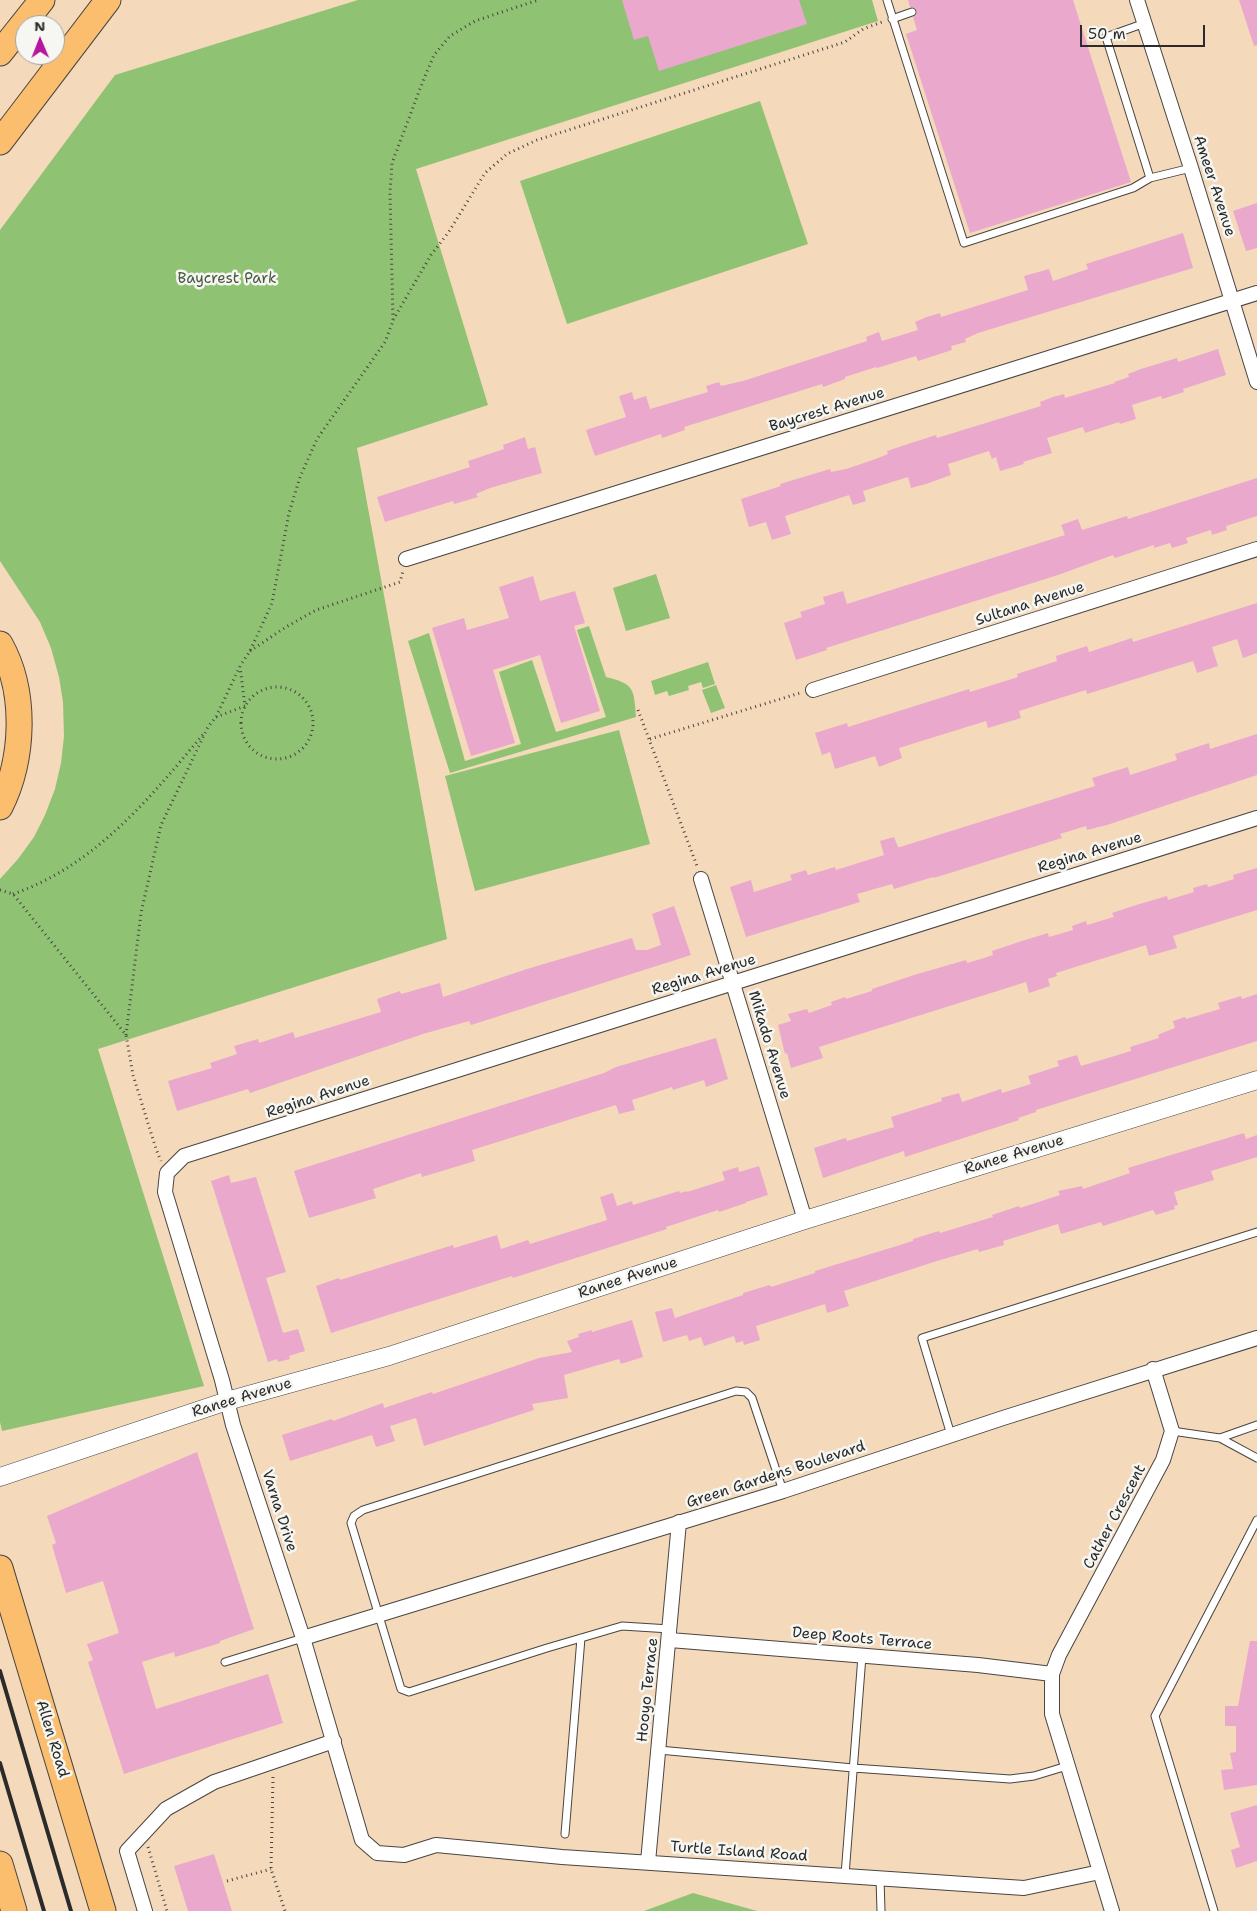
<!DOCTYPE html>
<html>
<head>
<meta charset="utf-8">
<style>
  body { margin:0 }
  #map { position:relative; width:1257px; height:1911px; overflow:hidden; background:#f4d9bb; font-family:"Shantell Sans",sans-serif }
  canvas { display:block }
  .north { position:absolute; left:15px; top:15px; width:50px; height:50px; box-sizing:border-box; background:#f6f6f2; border:1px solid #a5a5a2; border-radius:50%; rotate:359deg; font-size:14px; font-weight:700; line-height:20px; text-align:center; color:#2b2b2b }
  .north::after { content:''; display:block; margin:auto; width:18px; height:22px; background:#b5179e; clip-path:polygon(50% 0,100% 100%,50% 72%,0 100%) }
  .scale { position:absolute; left:1080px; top:25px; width:125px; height:22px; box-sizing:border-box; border:2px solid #2b2b2b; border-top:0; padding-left:6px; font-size:15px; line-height:18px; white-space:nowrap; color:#2b2b2b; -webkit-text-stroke:4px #f6f6f2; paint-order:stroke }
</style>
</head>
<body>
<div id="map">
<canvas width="1257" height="1911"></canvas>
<div class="north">N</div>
<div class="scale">50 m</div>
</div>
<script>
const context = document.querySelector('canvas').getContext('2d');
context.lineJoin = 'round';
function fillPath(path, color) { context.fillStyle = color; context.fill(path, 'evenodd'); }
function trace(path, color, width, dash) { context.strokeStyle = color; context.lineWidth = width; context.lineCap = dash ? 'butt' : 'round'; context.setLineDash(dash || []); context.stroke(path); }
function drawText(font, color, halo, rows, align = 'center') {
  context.font = font + ' "Shantell Sans",sans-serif'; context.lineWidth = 5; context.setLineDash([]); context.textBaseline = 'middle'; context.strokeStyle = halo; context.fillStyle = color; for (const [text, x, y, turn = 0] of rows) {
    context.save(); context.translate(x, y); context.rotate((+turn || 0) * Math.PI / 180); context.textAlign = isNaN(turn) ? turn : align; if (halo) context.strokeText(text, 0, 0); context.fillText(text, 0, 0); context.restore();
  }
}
fillPath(new Path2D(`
  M358,0H872L878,21L416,169L488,405L357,448L447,939L98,1049L204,1386L2,1431L0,1422V879L18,859L34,837L45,815L55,789L61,763L64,736L63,702L59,677L51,648L40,622L0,561V230L115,75Z
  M760,101L808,244L567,324L520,181Z
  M656,574L670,618L626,631L613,588Z
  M589,626L606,677C634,684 634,688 636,717L450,773L408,641L429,633L465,761L521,744L499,672L532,660L556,732L606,717L577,630Z
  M708,662L715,684L703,688L701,682L688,686L689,690L669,696L667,691L655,695L651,681Z
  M716,685L725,708L711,713L702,690Z
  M619,730L650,844L475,891L445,776Z
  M693,1893L757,1911H644Z`), '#90c273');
fillPath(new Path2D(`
  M622,0H799L807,24L659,71L648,36L634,40Z
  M908,0H1073L1131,182L970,233L906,34L917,30L913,17L916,15L917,11L915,8L910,7Z
  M1239,0H1257V45L1254,46Z
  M1257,203V248L1246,251L1233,211Z
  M1183,233L1193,268L978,333L965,339L966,342L951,346L952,350L918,361L916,356L877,368L876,367L845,377V379L823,387L822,384L684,427L685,430L662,438L661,434L595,456L591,445L586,430L626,417L619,396L632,392L634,400L646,396L650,409L708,392L706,386L719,382L721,386L743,381L867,341L866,337L879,332L882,341L918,330L915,322L927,317L940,313L941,317L1028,290L1024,276L1049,269L1053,281L1088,269L1086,264Z
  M1218,349L1226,375L1183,389L1184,392L1162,399L1161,396L1132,405L1136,419L1120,424L1119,422L1085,433L1083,427L1047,438L1052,453L1023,462L1024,464L1000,471L996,457L992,459L989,451L948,464L951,475L926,484L911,488L908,477L863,491L866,501L853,505L849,495L785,516L791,534L772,540L766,522L749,527L741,499L781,486L780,484L830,469L831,472L846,469L873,460L888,454L887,451L908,444L936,435L937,438L1041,406L1040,402L1053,397L1064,394L1065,398L1115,383L1114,382L1129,377L1128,374L1141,369L1177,358L1178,362Z
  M525,437L528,449L535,447L542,473L490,488L476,494L478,497L454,504L453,501L385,522L377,497L470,467L468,461L504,449L503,445Z
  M1257,478V516L1226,526L1227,530L1212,535L1211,530L1186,538L1188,543L1172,548L1170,543L1154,548V545L1115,558L1113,555L1058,575L826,648L827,650L796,660L784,623L802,617L800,612L825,604L823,597L843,591L847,604L1065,535L1061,525L1078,519L1082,530L1127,516L1128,519Z
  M533,576L540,601L575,591L585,623L574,626L600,711L561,723L540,655L493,670L515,743L471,756L432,628L464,618L467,630L509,618L499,587Z
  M1257,603V653L1243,658L1237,639L1212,647L1218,666L1197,673L1193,661L1087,694L1086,690L1076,693L1019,711L1021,718L988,728L986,721L899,748L902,758L879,767L875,756L835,769L830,752L822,755L815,733L847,723L848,727L969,689L970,692L1018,677L1017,674L1057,661L1056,656L1087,646L1089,652L1132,638L1133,642Z
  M1257,734V775L1107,825L1087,830L1086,826L1060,834L1062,838L950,873L933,878V877L894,889L892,884L857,894L860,902L746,937L730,887L751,880L754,892L792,880L790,875L806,870L808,875L835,867L836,870L884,855L880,841L894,837L898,847H900L1095,786L1092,778L1128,767L1130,775L1177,760L1175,754L1209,743L1210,749Z
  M1257,868V910L1173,936L1177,948L1149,956L1146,945L1056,973L1057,976L1048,979L1050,986L1029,993L1026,982L819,1047L823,1058L791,1068L787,1053L785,1054L778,1025L791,1021L788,1014L807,1009L809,1013L832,1005L831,1002L845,997L846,999L872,991V989L914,975L966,960L967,963L981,959L993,955L992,951L1022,941L1048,933L1049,937L1073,930L1072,926L1086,921L1087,925L1114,917L1112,913L1133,906L1167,896L1168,900L1194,892L1193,888L1207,884L1208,887L1234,879L1233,875Z
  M674,906L691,955L471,1025L469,1021L423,1034L250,1093L248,1089L177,1111L168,1081L212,1068L210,1063L237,1054L234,1046L258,1039L259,1043L293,1032L295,1038L381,1012L377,999L400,991L401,994L440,983L443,997L527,969L632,938L636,950H647L661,945L652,914Z
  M1257,994V1041L1036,1110V1112L1018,1118L1019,1120L939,1146L905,1157L904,1151L823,1178L814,1148L839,1140L846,1138L847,1141L894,1127L891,1117L942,1101L941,1098L959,1093L962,1102L1001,1089L1002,1093L1031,1084L1028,1076L1059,1066L1057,1061L1077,1055L1081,1066L1131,1051L1130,1047L1159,1038L1158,1035L1162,1033L1175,1028L1173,1021L1185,1017L1186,1019L1220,1009L1218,1003L1241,996L1242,999Z
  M716,1038L728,1079L706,1087L704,1080L673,1090L672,1087L632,1100L635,1110L619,1114L616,1105L472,1150L475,1161L422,1177L421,1173L373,1189L376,1198L309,1218L294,1171L604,1073L616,1067Z
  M1244,1133L1246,1139L1257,1135V1157L1211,1171L1214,1180L1174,1192L1178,1205L1174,1206L1175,1209L1156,1215L1153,1210L1103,1226L1101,1222L1061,1234L1058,1224L1003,1241L1004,1245L979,1252L978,1249L937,1261L844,1291L849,1306L827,1313L825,1304L756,1326L760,1340L744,1345L743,1341L736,1343L734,1336L704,1346L701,1337L689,1341L687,1335L663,1342L655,1312L672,1308L675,1318L743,1295V1293L770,1285L771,1287L815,1273V1271L913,1241V1239L939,1231L940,1233L993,1217L992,1215L1019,1206L1020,1208L1060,1195L1058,1191L1082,1186L1083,1189L1130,1173L1128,1168Z
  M759,1166L768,1195L746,1202V1203L719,1212L718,1210L666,1227L667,1229L513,1278L512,1276L331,1333L316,1286L339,1278L340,1280L453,1245L454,1248L497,1235L501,1249L528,1240L530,1244L607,1220L600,1197L613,1193L617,1206L632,1201L633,1205L679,1191L680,1193L687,1191V1192L725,1180L722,1172L738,1167L739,1172Z
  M229,1175L231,1183L256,1177L286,1272L266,1278L283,1333L298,1329L305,1351L289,1356L290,1359L278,1362L277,1359L268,1362L211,1181Z
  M632,1320L643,1357L621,1364L619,1359L564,1375L568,1398L532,1404L534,1410L424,1446L416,1418L390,1426L395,1441L376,1447L372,1435L290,1461L282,1435L332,1419L333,1421L383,1403L384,1408L432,1392L433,1394L539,1358L572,1352L567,1341L579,1337L578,1334L592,1330V1332Z
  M197,1452L254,1629L220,1641V1643L175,1657L174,1652L142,1662L156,1709L268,1674L283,1723L124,1774L88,1662L93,1660L87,1644L119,1633L103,1581L66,1593L52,1545L56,1543L47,1516Z
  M1250,1641H1257V1785L1224,1790L1221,1770L1233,1769L1230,1753L1236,1752V1726H1225V1706H1238Z
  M1257,1805V1861L1236,1868L1231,1850L1240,1847L1230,1813Z
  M214,1854L232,1911H188L174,1866Z`), '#eaa9cc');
const service = new Path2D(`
  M887,0L964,243L1133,188L1150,178L1191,168
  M892,19L912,12
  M1145,23L1106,37L1150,178
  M1172,1431L1220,1438L1257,1425
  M951,1435L922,1338L1257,1232
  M1220,1438L1257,1458
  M670,1629L622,1626L547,1648L409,1692L401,1689L351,1523L354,1516L363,1510L736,1391L746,1392L752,1398L783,1491
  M225,1662L303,1638
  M659,1750L853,1768L1010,1779L1034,1776L1067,1766
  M565,1834L581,1638
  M845,1875L862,1656
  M880,1878L881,1911
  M1214,1911L1155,1716L1257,1520`);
const minor = new Path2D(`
  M1137,0L1191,168L1257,382
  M406,559L1257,293
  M813,690L1257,549
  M701,879L805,1220
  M303,1638L783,1491L1003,1418L1257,1338
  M670,1640L978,1665L1052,1674
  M648,1862L679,1522
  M1100,1872L1024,1888L562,1857L436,1845L404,1855L377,1853L362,1840L303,1638L233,1425L222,1380L165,1192L167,1173L184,1156L1257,818
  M145,1911L127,1851L166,1809L214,1782L334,1741
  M1112,1911L1052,1714V1674L1059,1655L1163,1460L1172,1431L1153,1369`);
const tertiary = new Path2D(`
  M0,1477L227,1401L389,1356L805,1220L1257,1080`);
const motorway = new Path2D(`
  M0,53L42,0
  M0,142L108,0
  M0,644C27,692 24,759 0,807
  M0,1568L103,1911
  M0,1864L14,1911`);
trace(service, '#494541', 9);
trace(minor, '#494541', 16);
trace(tertiary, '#494541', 19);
trace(motorway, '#494541', 27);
trace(new Path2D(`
  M393,320L431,255L448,233L485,173L507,154L537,140L845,42L863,29L882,22
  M250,651L286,627L316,610L400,582L403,571
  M241 723a36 36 0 1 1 72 0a36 36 0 1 1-72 0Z
  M638,710L697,866
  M216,717L245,706L240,667
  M650,739L800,693
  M0,890L13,894L126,1035L133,1075L156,1149L161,1161
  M13,894C95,866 151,797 205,732
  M126,1035L141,913L161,825L208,727L216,717L240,666L250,651L272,603L289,513L300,477L317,439L385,342L393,321L390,193L392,163L423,81L434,55L450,36L475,21L538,0
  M273,1777L271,1869L285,1911
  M148,1847L167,1911
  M227,1881L271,1869`), '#494541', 3, [1, 4]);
trace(service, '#fff', 7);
trace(minor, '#fff', 14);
trace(tertiary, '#fff', 18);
trace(motorway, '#fabe6e', 25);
trace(new Path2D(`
  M0,1671L71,1911
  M0,1763L44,1911`), '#2b2b2b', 4);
drawText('15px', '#2b2b2b', '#f6f6f2', [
  ["Ameer Avenue",1214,186,72],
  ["Baycrest Avenue",827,410,-17],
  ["Sultana Avenue",1030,604,-18],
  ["Regina Avenue",1090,853,-17],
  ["Regina Avenue",704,975,-17],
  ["Mikado Avenue",769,1045,73],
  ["Regina Avenue",318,1097,-18],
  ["Ranee Avenue",1014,1155,-17],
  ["Ranee Avenue",628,1278,-18],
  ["Ranee Avenue",242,1398,-17],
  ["Green Gardens Boulevard",776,1475,-18],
  ["Varna Drive",279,1511,72],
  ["Cather Crescent",1115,1517,-62],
  ["Deep Roots Terrace",862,1639,5],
  ["Hooyo Terrace",648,1690,-84],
  ["Allen Road",52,1739,73],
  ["Turtle Island Road",739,1852,4]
]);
drawText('15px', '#495841', '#f6f6f2', [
  ["Baycrest Park",227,279]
]);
</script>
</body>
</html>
